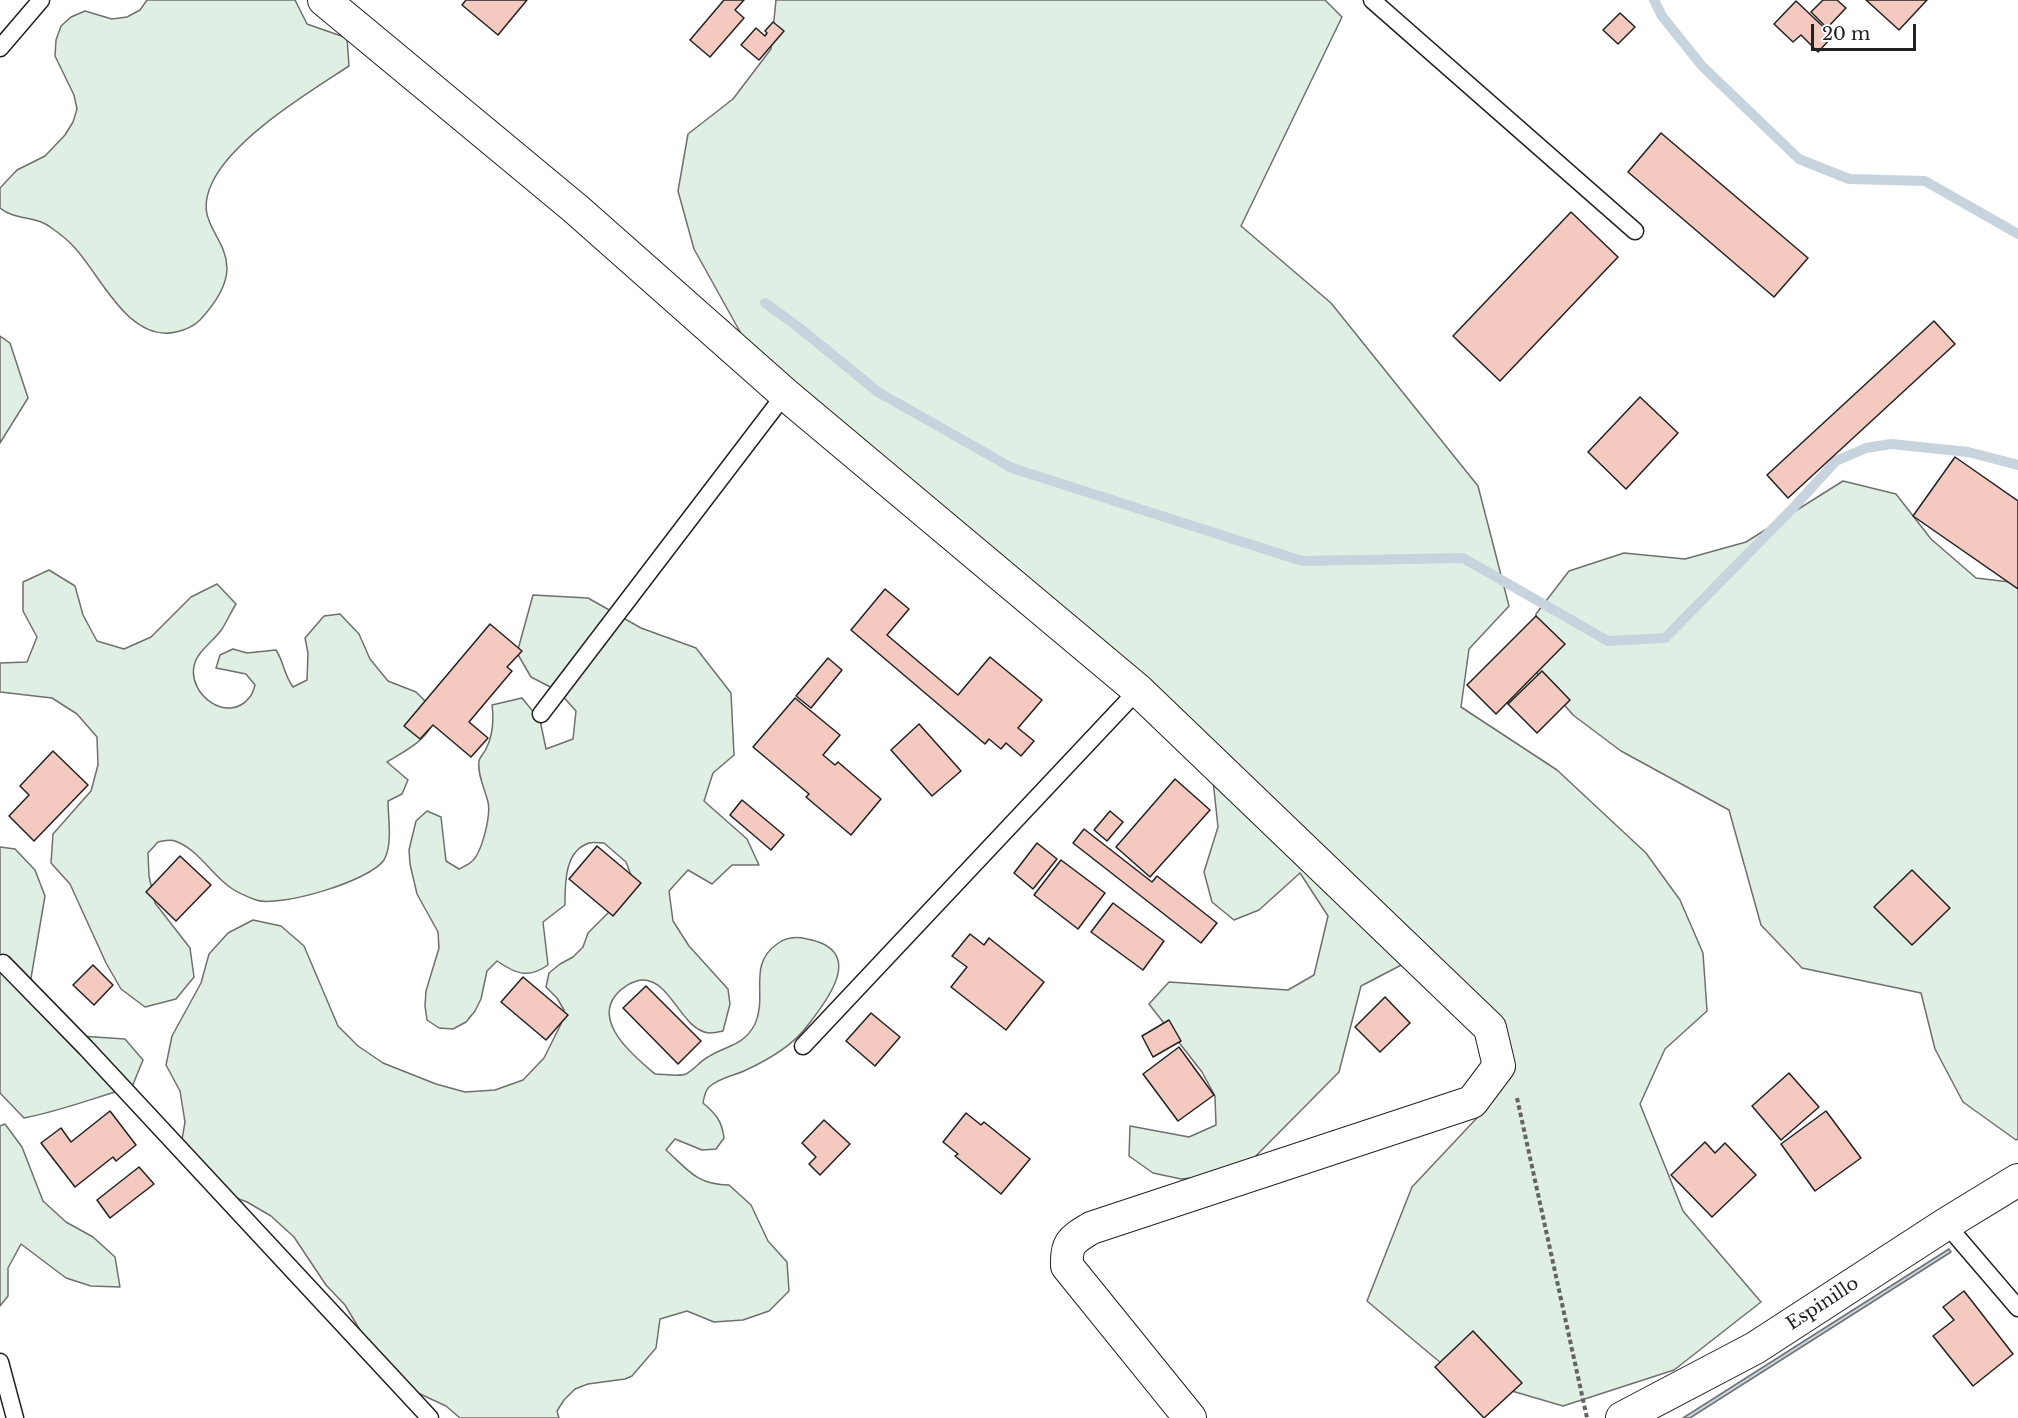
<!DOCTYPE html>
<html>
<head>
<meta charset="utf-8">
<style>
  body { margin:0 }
  #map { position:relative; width:2018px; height:1418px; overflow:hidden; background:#fff; font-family:"Libre Baskerville",serif }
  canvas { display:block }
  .scale { position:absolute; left:1811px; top:24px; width:105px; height:27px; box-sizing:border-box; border:3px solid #222; border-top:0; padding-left:8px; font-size:18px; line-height:21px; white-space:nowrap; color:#222; -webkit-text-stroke:4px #fff; paint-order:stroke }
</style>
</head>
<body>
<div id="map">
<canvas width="2018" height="1418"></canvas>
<div class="scale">20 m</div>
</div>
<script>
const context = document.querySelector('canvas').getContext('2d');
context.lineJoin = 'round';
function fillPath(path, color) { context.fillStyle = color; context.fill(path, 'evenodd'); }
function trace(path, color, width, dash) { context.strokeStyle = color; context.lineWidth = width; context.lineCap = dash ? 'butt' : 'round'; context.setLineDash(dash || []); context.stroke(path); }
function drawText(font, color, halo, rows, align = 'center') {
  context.font = font + ' "Libre Baskerville",serif'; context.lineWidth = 4.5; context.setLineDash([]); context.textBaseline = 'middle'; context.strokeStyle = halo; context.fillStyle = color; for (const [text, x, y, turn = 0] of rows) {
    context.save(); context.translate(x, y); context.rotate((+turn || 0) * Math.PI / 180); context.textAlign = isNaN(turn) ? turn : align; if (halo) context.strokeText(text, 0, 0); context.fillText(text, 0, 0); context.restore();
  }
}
const green = new Path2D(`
  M147,0H295L307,24L347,38L349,66C308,93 233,138 212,183C193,223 226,234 227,268C227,288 213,306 200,320C194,326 185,330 176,332C128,343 100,274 74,247C68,240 60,234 53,229C37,215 16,221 0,208V188L17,170L45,156L65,135L73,122L77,109L74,95L55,56L56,40L61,26L71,17L85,11L112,19L127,17L140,10Z
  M776,0H1325L1342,17L1241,226L1331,303L1478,486L1509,606L1469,649L1461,707L1557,770L1646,853L1680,900L1703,953L1707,1011L1665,1049L1640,1104L1683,1211L1761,1302L1674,1370L1563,1406L1454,1374L1367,1301L1412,1187L1490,1104L1491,1040L1411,960L1361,986L1339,1072L1239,1173L1181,1179L1153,1173L1129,1156L1130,1126L1189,1137L1216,1125L1215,1096L1202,1072L1149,1004L1169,982L1288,990L1314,975L1328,916L1300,873L1259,910L1234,920L1212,902L1204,872L1218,827L1212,771L779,402L694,249L678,191L688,134L733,99L771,49Z
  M0,336L10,343L28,398L0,443Z
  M1843,481L1896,494L1931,539L1976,578L2018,583V1139L2016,1140L1963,1102L1935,1049L1921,993L1802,968L1761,925L1729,810L1621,751L1573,715L1536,672V614L1569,571L1624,553L1685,559L1746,542Z
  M49,570L75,586L83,615L97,641L124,649L151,637L191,597L217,584L236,604C231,612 227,621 222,629C214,641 197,651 194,666C188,695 228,724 249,698C252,695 254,689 255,685L246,674L216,668L220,655L233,649L247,653L276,650C284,662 284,675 293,687L307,680L308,653L305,638L324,616L340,614L359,634L370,659L388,681L416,692L433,709C433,714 433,720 432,724C426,741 401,753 387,762L408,780L402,794L388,801C388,818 393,844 384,860C370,881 279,908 256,900C248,897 238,893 231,888C212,875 198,849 175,841C170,839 163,841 158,842L148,853L149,876L155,903L190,948L194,977L176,999L145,1007L121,989L106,963L70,884L51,863L53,834L91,791L98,765L97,737L77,714L52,698L0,692V663L27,662L37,637L23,611V582Z
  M533,595L588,598L641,628L696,648L731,693L734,755L713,773L704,801L747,839L759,865H732L712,884L688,870L669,891L673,921L689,946L728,989L730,1004L723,1031C719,1032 713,1033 709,1033C681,1030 671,979 642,980C632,981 621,988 615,996C594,1024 635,1057 655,1074C663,1074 679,1077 686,1074C694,1070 700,1061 708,1057C726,1045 743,1047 755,1024C768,996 747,965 777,944C786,937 795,936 807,939C865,950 830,997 808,1025C794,1044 768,1060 746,1070C734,1076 720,1077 709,1087C705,1091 704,1097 703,1103C716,1114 722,1121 724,1138L716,1149L702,1150L675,1139L666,1150C688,1170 697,1185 729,1185L751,1205L768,1241L787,1262L789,1291L769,1311L743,1320L714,1322L687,1311L660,1319L656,1348L632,1376L625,1379L588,1384L575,1389L564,1400L557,1411L559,1418H460L446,1406L390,1380L345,1305L326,1285L294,1237L271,1216L247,1202L220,1192L195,1178L180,1151L185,1122L180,1091L166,1065L172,1036L201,983L209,954L228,933L253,920L281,926L304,946L338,1026L358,1046L383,1063L436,1084L465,1092L495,1090L523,1080L544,1058L561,1024L564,1010L557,998L546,987L549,973L560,964L573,957L583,947L588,933L620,901L631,875L626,862L604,843C600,843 593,842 589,843C564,851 565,885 565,905L543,922L548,965C528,979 516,974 497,961L487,971L481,999L475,1011L466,1022L453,1029L439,1028L427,1020L425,1006L426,991L439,948L438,932L417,894L410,864L409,850L416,821L427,811L441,817L446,861L459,869C463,867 468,865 471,862C482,854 491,815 488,802C485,789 477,774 479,761C480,757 484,753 486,749C493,735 494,720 492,705L522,698L540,720L546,749L573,739L576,711L558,691L531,677L517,653Z
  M0,847L15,849L35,870L45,896L31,978L42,1007L65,1035L125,1039L143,1060L132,1087C96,1097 61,1111 24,1118L0,1093Z
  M5,1124L22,1147L43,1201L66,1222L93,1237L115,1257L120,1287L91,1286L66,1278L21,1244L8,1268V1296L0,1306V1126Z`);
fillPath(green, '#e0efe3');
trace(green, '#6f6f6f', 1.5);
const water = new Path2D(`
  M1949,1249L1951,1252L1690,1418H1683Z`);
fillPath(water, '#c7d3dd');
trace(water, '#6f6f6f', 1.5);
trace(new Path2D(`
  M1654,0L1662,16L1702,66L1799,159L1849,179L1925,181L2018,234
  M765,303L797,326L878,392L1012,468L1302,561L1463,558L1608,641L1665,638L1794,507L1836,461L1866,448L1891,444L1968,452L2018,465`), '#c7d3dd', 10);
const building = new Path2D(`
  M466,0H527L498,35L462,5Z
  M724,0H744L735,10L744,18L710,57L690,40Z
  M1823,0H1837L1846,8L1827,28L1811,12Z
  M1866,0H1927L1899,30Z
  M1796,1L1833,36L1818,52L1801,35L1793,42L1774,24Z
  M1620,13L1635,27L1618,44L1603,30Z
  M773,22L784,31L759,60L741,45L756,28L765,36L767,33L765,31Z
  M1661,133L1808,258L1774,297L1628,172Z
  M1571,212L1618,257L1500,381L1453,336Z
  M1934,321L1955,344L1788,498L1767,475Z
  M1640,397L1678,433L1626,489L1588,452Z
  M1955,457L2018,501V589L1913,516Z
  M885,589L909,609L887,635L958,695L990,657L1042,700L1018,728L1034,741L1021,756L1006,743L1001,749L989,739L985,744L851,630Z
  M1536,616L1565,644L1496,714L1467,685Z
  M490,624L522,651L507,667L512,671L469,722L488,738L471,757L433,725L420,739L404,726Z
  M828,658L842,670L811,708L796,696Z
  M1542,671L1570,700L1537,733L1508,704Z
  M795,698L840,735L823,755L835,765L838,762L881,799L851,835L806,797L809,794L753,747Z
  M919,724L961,771L932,796L891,750Z
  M53,751L88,785L34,841L9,816L29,795L20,786Z
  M1175,779L1210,810L1150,877L1116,847Z
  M742,800L784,835L771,850L730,815Z
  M1110,811L1123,822L1107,841L1094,830Z
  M1084,829L1152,882L1157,876L1217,923L1201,943L1073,843Z
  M1037,843L1057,859L1033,889L1014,873Z
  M597,846L641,883L613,916L569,879Z
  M180,856L211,885L176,921L146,892Z
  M1061,860L1105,893L1078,929L1034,895Z
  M1912,870L1950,908L1912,945L1874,907Z
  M1113,903L1164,941L1143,970L1091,932Z
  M970,934L984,945L989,938L1044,982L1006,1030L951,987L967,967L952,956Z
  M93,965L113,985L94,1005L73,985Z
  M523,977L568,1015L546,1040L501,1002Z
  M646,986L701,1041L678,1064L623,1008Z
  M1385,997L1410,1023L1380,1052L1355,1027Z
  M871,1013L900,1037L875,1066L846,1041Z
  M1169,1020L1181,1041L1153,1057L1142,1036Z
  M1179,1047L1214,1095L1178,1121L1143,1074Z
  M1789,1073L1819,1107L1781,1140L1752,1106Z
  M110,1111L136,1145L116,1161L113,1157L75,1187L41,1143L61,1128L71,1142Z
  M1826,1111L1861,1158L1815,1191L1781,1144Z
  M966,1113L981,1125L984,1122L1030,1159L1001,1194L955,1156L958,1154L943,1142Z
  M824,1120L850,1144L820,1175L809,1164L816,1157L802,1143Z
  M1705,1142L1715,1153L1725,1143L1756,1175L1712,1217L1671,1175Z
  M139,1167L154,1184L110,1218L97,1200Z
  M1964,1291L2013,1354L1973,1386L1933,1336L1954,1320L1943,1307Z
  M1473,1331L1522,1383L1484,1418L1435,1367Z`);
fillPath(building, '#f3c9c0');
trace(building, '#222', 1.5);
const service = new Path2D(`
  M1372,0L1635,231
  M0,48L41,0
  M541,714L785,394
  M3,963L86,1048L430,1418
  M803,1046L1138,690
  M1946,1224L2018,1308
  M0,1362L15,1418`);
const minor = new Path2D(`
  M324,0L576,209L785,394L1138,690L1490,1028L1499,1066L1472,1102L1091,1228C1072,1240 1066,1242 1067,1266L1190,1418
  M1622,1418L1755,1348L1946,1224L2018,1180`);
trace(service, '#222', 19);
trace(minor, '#222', 34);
trace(new Path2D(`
  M1517,1098L1587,1418`), '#646464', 4, [4.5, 3]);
trace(service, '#fff', 16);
trace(minor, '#fff', 32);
drawText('18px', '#222', '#fff', [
  ["Espinillo",1823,1304,-33]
]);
</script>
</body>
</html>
